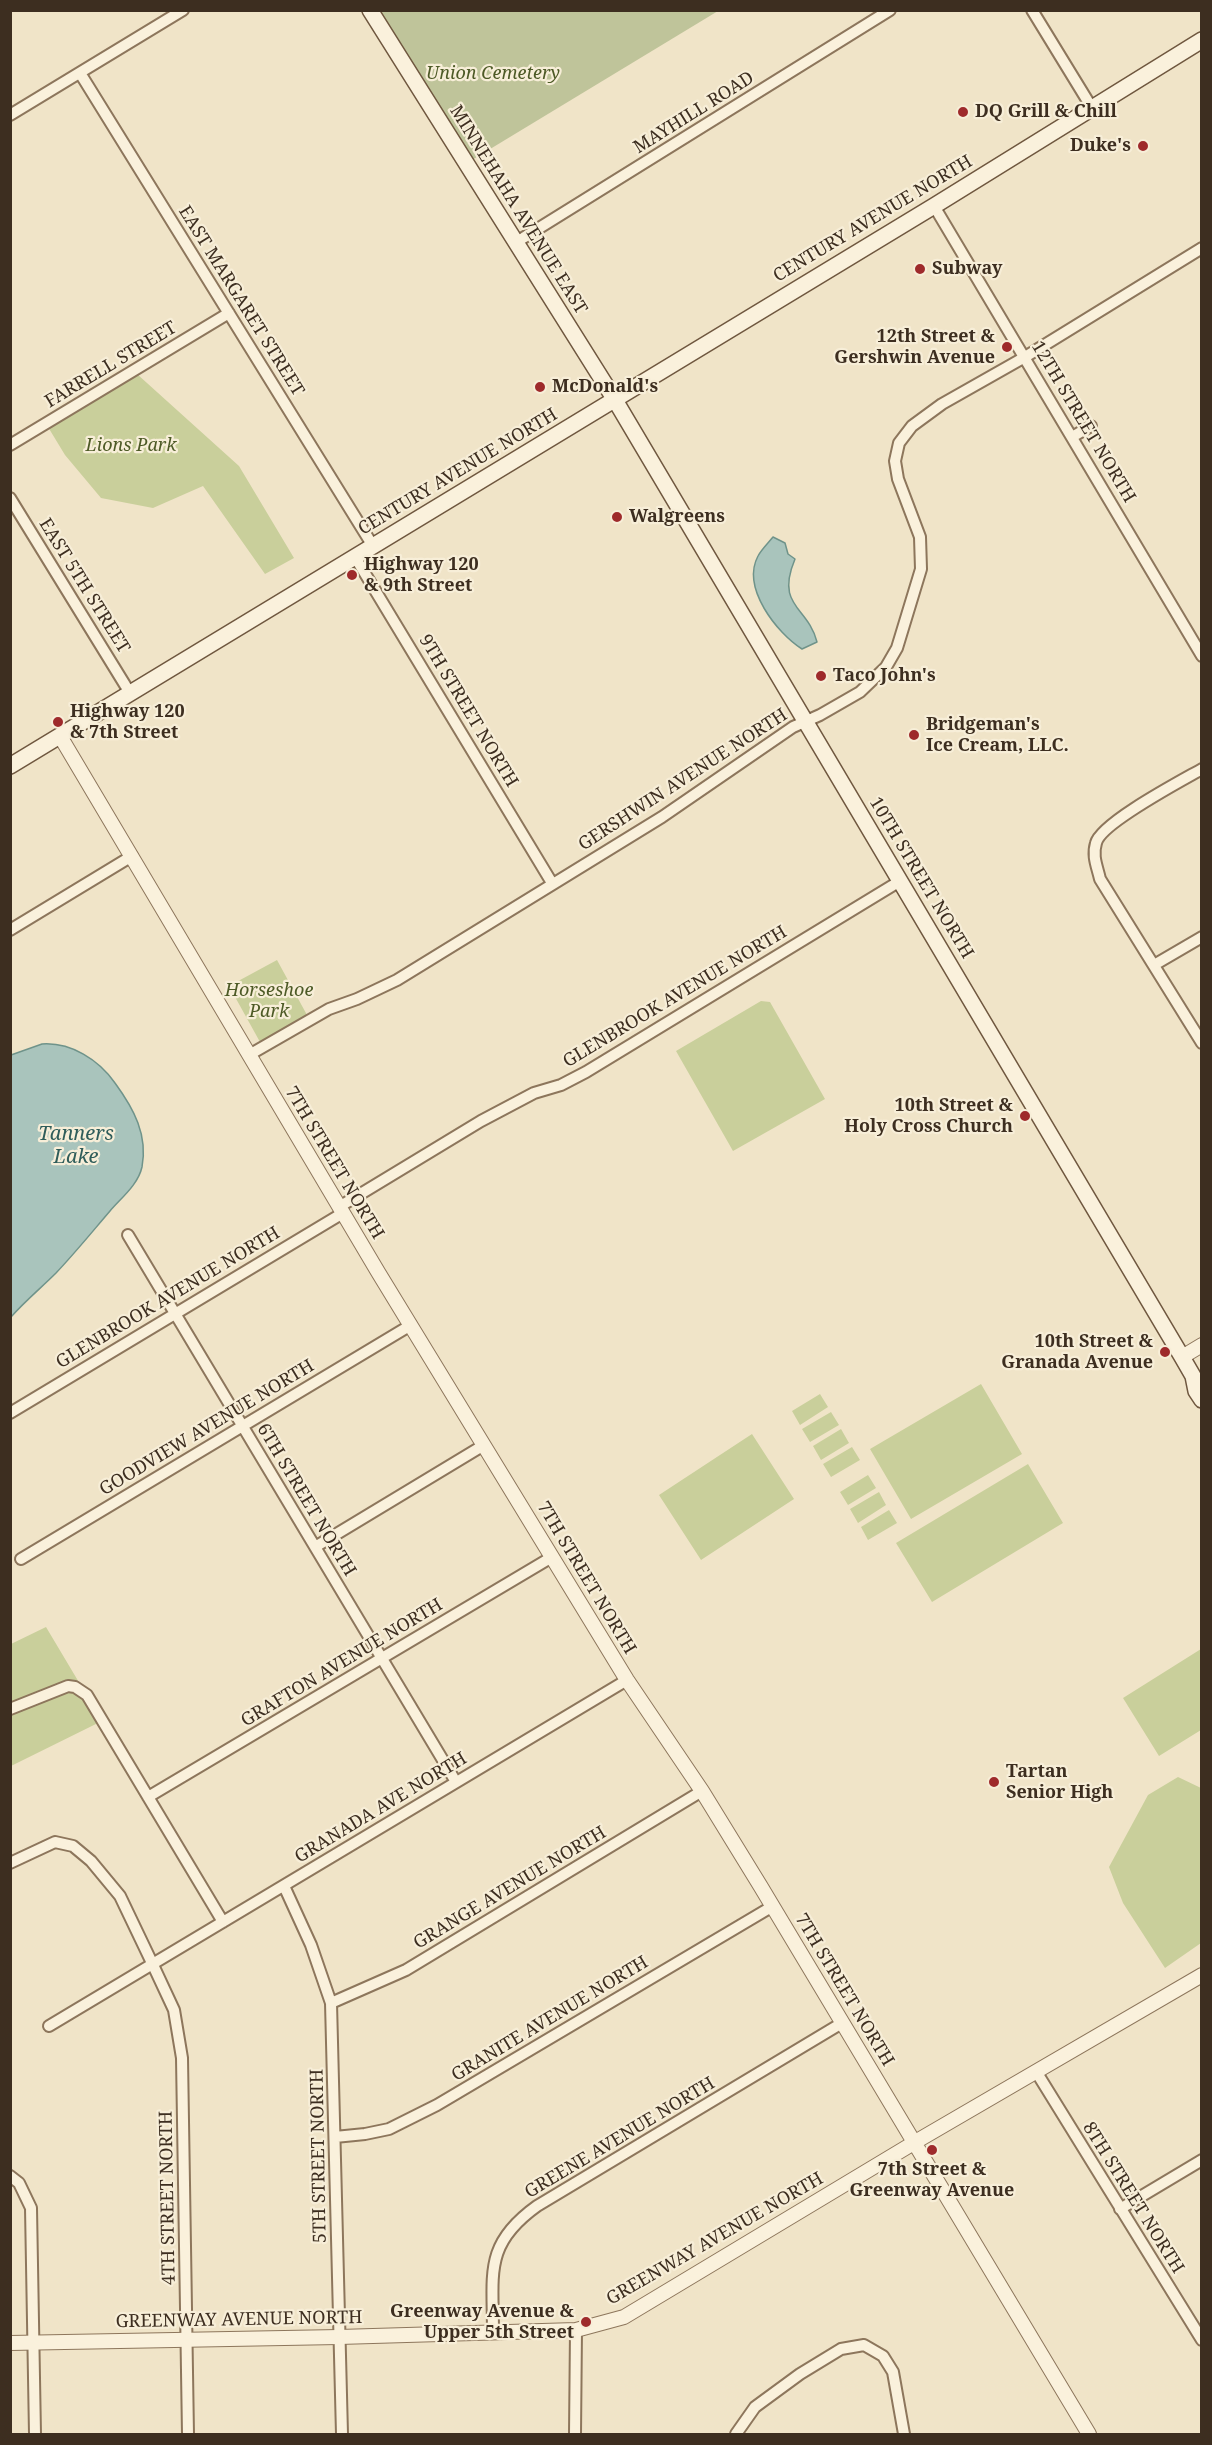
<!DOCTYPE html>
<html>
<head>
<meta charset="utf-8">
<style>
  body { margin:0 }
  #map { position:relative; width:1212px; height:2445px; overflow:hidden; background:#f0e4c8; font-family:"Noto Serif",serif }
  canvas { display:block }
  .frame { position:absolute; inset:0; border:12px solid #3d2e20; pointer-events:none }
</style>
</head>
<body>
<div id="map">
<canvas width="1212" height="2445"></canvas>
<div class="frame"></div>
</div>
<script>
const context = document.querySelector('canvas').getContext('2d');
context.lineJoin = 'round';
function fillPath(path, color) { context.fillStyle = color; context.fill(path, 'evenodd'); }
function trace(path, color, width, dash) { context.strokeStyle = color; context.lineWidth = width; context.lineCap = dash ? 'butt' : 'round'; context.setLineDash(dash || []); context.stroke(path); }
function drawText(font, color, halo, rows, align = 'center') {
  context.font = font + ' "Noto Serif",serif'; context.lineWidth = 4.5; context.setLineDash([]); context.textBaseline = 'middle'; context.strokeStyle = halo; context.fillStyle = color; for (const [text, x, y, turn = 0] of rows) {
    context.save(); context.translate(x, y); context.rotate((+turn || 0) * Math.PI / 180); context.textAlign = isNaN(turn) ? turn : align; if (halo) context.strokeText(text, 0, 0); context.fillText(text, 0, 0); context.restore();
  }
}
fillPath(new Path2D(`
  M137,374L239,466L294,558L265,574L203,486L153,508L101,498L65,455L48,427Z
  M277,960L307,1015L260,1042L229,986Z
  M761,1001L770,1002L825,1099L733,1151L676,1051Z
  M981,1384L1022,1454L911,1519L870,1449Z
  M820,1394L828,1407L800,1425L792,1411Z
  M831,1412L839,1425L810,1442L802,1429Z
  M841,1429L849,1443L821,1460L813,1446Z
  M752,1434L794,1499L701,1560L659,1495Z
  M852,1447L860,1460L831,1477L823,1464Z
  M1028,1464L1063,1523L932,1602L896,1543Z
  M868,1475L876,1488L848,1505L840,1492Z
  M879,1492L886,1505L858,1523L850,1509Z
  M889,1510L897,1523L868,1540L861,1527Z
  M46,1627L102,1721L11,1766V1644Z
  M1201,1649V1730L1159,1756L1123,1698Z
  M1178,1777L1201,1788V1943L1165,1968L1123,1903L1109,1867L1148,1795Z`), '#c9cf9b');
fillPath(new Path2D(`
  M380,11H718L472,160Z`), '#bfc49a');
const water = new Path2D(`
  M773,537L785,543L788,554L795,559C775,607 808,606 817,642L802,649C777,633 741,588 758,556C761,550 768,543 773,537Z
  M42,1044C71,1042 99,1060 115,1083C134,1109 148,1135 142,1167C138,1185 121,1198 110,1211C92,1232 75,1253 56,1273C41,1288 25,1301 11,1317V1055Z`);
fillPath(water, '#a9c4bc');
trace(water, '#6f938a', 1.5);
const minor = new Path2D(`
  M1032,10L1092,108
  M80,73L373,546
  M10,115L183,10
  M934,206L1202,656
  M515,243L890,10
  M1072,437L1091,426
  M10,445L229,313
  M10,498L130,693
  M355,557L552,883
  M1202,769C1181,781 1101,823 1096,843C1092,856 1097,866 1100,879L1202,1043
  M10,930L132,856
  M1154,965L1202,937
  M249,1055L329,1009L357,999L397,980L662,817L793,727L820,715L860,692L886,667L897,648L921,569L920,537L898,479L895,461L899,443L912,426L942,404L1025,357L1202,248
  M339,1207L481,1121L534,1093L561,1085L586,1072L900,881
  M128,1235L456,1782
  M10,1413L343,1213
  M315,1547L484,1445
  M21,1559L411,1325
  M10,1709L68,1686L75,1687L87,1695L223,1922
  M148,1797L552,1557
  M10,1863L55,1842L73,1846L91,1861L120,1896L153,1965L174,2010L182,2058L188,2434
  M284,1886L311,1945L331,2003L342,2434
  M331,2003L406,1970L702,1791
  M49,2026L627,1680
  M1037,2073L1202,2340
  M335,2137L365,2134L389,2129L437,2105L773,1906
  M10,2176L19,2183L31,2208L35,2434
  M1120,2209L1202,2160
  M493,2332C493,2273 484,2244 537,2206L842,2023
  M575,2434L576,2330
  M736,2434L755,2407L800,2374L841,2349L864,2345L883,2356L893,2372L904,2434`);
const tertiary = new Path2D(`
  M60,736L378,1272L627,1680L702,1791L761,1887L1089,2434
  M1182,1357L1202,1345
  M10,2343L339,2337L576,2330L624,2317L922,2138L1202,1975`);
const secondary = new Path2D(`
  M370,10L615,400L1182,1357L1193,1376L1196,1391L1202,1400
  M10,766L934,206L1202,40`);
trace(minor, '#8d765c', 14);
trace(tertiary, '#8d765c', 16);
trace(secondary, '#6f573f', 18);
trace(minor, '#faf1dc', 10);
trace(tertiary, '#faf1dc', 14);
trace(secondary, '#faf1dc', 15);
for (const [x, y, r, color] of [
  [963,112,6,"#9e2a2b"],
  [1143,146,6,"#9e2a2b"],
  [920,269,6,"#9e2a2b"],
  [1007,347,6,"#9e2a2b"],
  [540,387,6,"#9e2a2b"],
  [617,517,6,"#9e2a2b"],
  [352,575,6,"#9e2a2b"],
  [821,676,6,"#9e2a2b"],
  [58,722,6,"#9e2a2b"],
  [914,735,6,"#9e2a2b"],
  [1025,1116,6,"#9e2a2b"],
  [1165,1352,6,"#9e2a2b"],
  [994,1782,6,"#9e2a2b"],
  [932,2150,6,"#9e2a2b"],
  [586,2322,6,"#9e2a2b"]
]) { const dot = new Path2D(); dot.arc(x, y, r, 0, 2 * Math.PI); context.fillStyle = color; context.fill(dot); trace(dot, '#f7eed8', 2); }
drawText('italic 18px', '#4d5a26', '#f7eed8', [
  ["Union Cemetery",493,74],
  ["Lions Park",131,446],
  ["Horseshoe",269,991],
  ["Park",269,1012]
]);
drawText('bold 18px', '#3d2e20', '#f7eed8', [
  ["DQ Grill & Chill",975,112],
  ["Duke's",1131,146,"right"],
  ["Subway",932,269],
  ["12th Street &",995,337,"right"],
  ["Gershwin Avenue",995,358,"right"],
  ["McDonald's",552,387],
  ["Walgreens",629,517],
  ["Highway 120",364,565],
  ["& 9th Street",364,586],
  ["Taco John's",833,676],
  ["Highway 120",70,712],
  ["& 7th Street",70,733],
  ["Bridgeman's",926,725],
  ["Ice Cream, LLC.",926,746],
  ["10th Street &",1013,1106,"right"],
  ["Holy Cross Church",1013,1127,"right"],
  ["10th Street &",1153,1342,"right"],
  ["Granada Avenue",1153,1363,"right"],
  ["Tartan",1006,1772],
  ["Senior High",1006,1793],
  ["7th Street &",932,2170,"center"],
  ["Greenway Avenue",932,2191,"center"],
  ["Greenway Avenue &",574,2312,"right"],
  ["Upper 5th Street",574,2333,"right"]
], 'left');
drawText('18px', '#3d2e20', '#f7eed8', [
  ["MAYHILL ROAD",694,113,-32],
  ["MINNEHAHA AVENUE EAST",518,210,58],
  ["CENTURY AVENUE NORTH",873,219,-31],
  ["EAST MARGARET STREET",241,301,58],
  ["FARRELL STREET",111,365,-31],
  ["12TH STREET NORTH",1083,422,59],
  ["CENTURY AVENUE NORTH",458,472,-31],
  ["EAST 5TH STREET",84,586,58],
  ["9TH STREET NORTH",468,711,59],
  ["GERSHWIN AVENUE NORTH",683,780,-33],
  ["10TH STREET NORTH",921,878,59],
  ["GLENBROOK AVENUE NORTH",675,997,-31],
  ["7TH STREET NORTH",334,1163,59],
  ["GLENBROOK AVENUE NORTH",168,1298,-31],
  ["GOODVIEW AVENUE NORTH",207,1428,-31],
  ["6TH STREET NORTH",306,1500,59],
  ["7TH STREET NORTH",586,1578,59],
  ["GRAFTON AVENUE NORTH",342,1663,-31],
  ["GRANADA AVE NORTH",381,1808,-31],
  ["GRANGE AVENUE NORTH",510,1888,-31],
  ["7TH STREET NORTH",844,1990,59],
  ["GRANITE AVENUE NORTH",550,2019,-31],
  ["GREENE AVENUE NORTH",620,2138,-31],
  ["5TH STREET NORTH",319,2156,-91],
  ["4TH STREET NORTH",168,2198,-91],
  ["8TH STREET NORTH",1133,2198,58],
  ["GREENWAY AVENUE NORTH",715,2239,-30],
  ["GREENWAY AVENUE NORTH",239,2320,-1]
]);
drawText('italic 20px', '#2f5d5a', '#f7eed8', [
  ["Tanners",76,1134],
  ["Lake",76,1157]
]);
</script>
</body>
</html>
